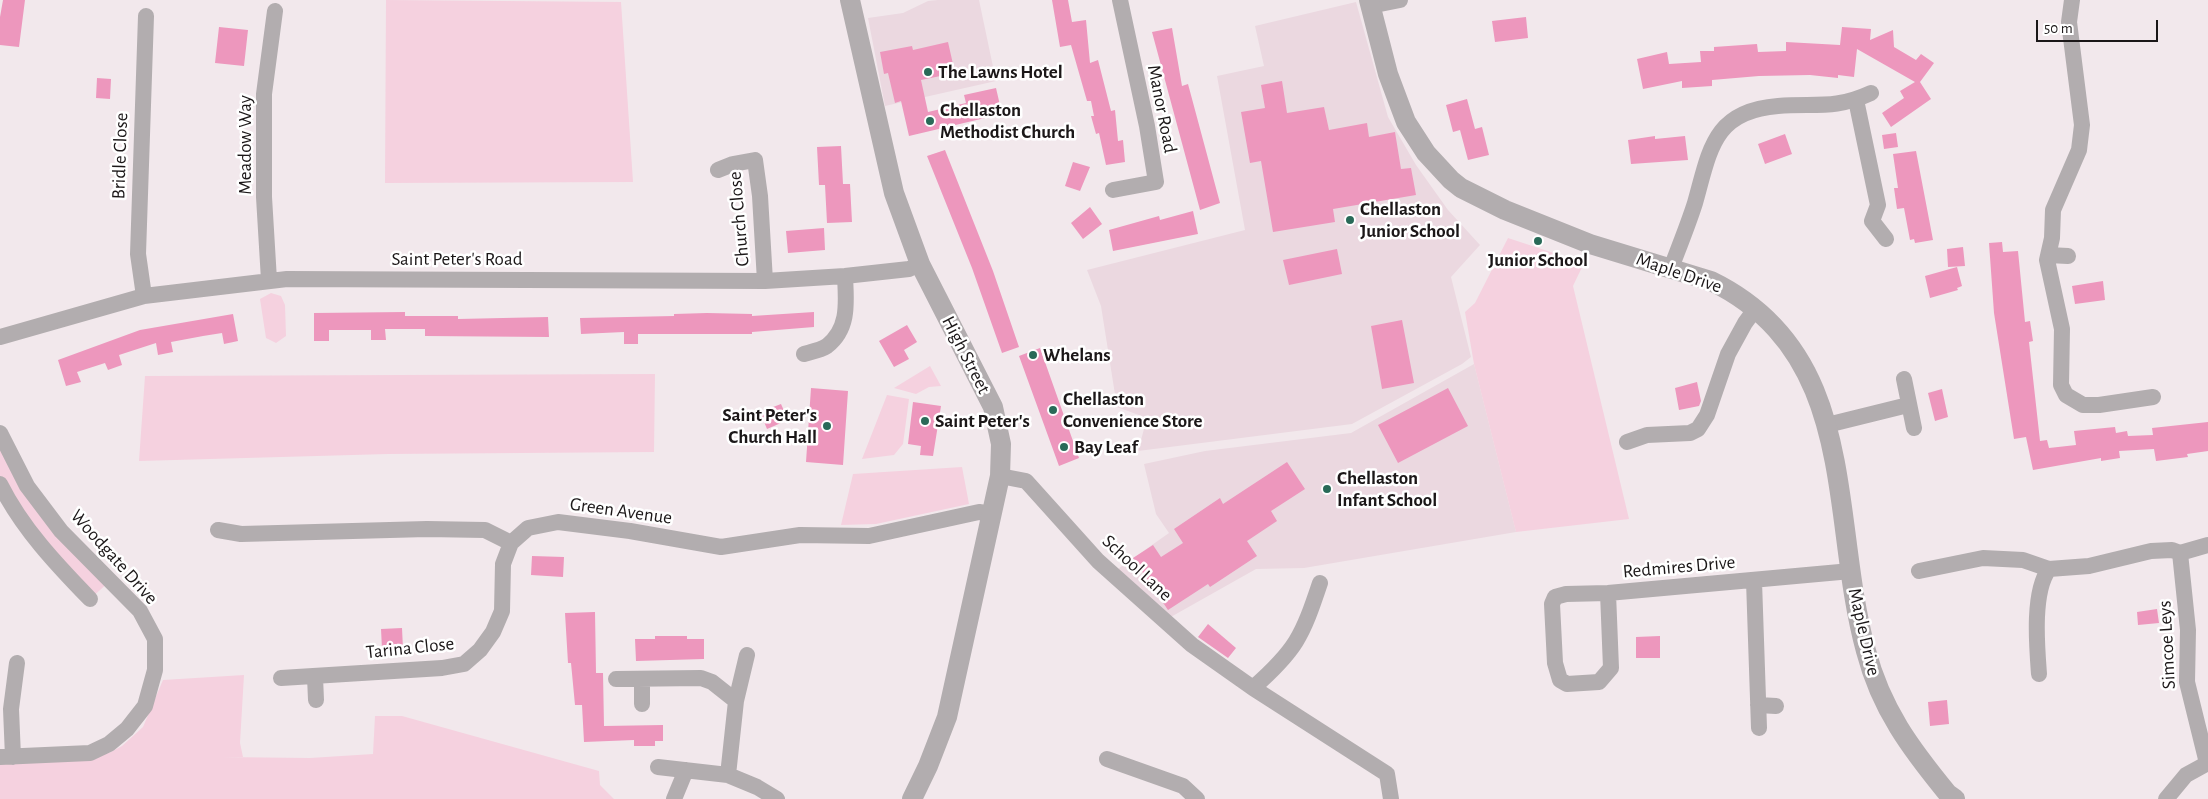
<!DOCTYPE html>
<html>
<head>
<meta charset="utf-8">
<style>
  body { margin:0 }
  #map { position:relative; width:2208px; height:799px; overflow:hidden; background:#f2e8ec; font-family:"Alegreya Sans",sans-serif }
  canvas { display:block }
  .scale { position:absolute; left:2036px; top:20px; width:122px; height:22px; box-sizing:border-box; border:2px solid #1b1718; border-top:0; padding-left:6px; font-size:15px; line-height:18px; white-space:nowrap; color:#1b1718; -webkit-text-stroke:4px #fff; paint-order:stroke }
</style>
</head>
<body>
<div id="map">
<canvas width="2208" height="799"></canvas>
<div class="scale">50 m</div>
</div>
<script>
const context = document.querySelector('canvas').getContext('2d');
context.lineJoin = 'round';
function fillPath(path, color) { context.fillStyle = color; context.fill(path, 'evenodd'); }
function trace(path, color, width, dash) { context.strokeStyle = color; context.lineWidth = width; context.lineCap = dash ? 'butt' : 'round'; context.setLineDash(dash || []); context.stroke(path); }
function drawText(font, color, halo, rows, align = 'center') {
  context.font = font + ' "Alegreya Sans",sans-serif'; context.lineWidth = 5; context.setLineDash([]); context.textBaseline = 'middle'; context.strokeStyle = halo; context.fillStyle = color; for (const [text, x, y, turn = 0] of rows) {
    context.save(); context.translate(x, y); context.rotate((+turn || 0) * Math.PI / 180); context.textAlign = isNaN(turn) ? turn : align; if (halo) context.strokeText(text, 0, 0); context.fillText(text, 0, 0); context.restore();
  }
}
fillPath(new Path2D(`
  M938,0H979L996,81L885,106L868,18L903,13L928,1Z
  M1356,2L1388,117L1416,165L1448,210L1480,245L1451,277L1471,357L1462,364L1352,424L1138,451L1147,418L1117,407L1101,306L1087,270L1245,230L1217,76L1264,66L1255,26Z
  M1474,364L1516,532L1304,568L1256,569L1169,618L1115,571L1169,533L1156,514L1144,464L1205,451L1351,433Z`), '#ebd8e0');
fillPath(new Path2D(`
  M386,0L621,2L633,182L385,183Z
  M1508,238L1584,263L1573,286L1629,519L1516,532L1474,364L1465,312L1475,303Z
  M271,293L281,296L285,305L286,336L276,343L266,338L260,299Z
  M930,366L941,386L929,387L916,394L894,388Z
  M655,374L654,452L388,454L139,461L145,376Z
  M887,395L909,399L903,444L894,455L862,459Z
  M0,433L27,486L110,581L90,599L0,484Z
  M962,467L969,504L876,524L841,525L853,474Z
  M244,675L240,743L243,757H221L310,758L373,754L375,716H402L599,771L600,785L614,799H0V763L109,753L122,746L143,727L163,680Z`), '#f5d1df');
fillPath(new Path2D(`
  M3,0H25L19,47L0,45V17Z
  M1052,0H1068L1072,22L1086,20L1090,63L1098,60L1111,111L1115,110L1118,141L1123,140L1125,162L1106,165L1099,133L1096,134L1091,116H1094L1091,101H1087L1071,45L1060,47Z
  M1526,17L1528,38L1495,42L1492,21Z
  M219,27L248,30L244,66L215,63Z
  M1842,27L1871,29L1870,40L1893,30L1894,47L1916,60L1921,54L1934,63L1920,82L1931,99L1891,127L1882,113L1904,98L1900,91L1915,82L1857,49L1854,77L1838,75V78L1810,75L1759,76L1712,80V86L1682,88V81L1643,89L1637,59L1667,52L1669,64L1701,62L1700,51H1714V47L1757,44L1758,52L1786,51V42L1840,45Z
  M1172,28L1182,86L1188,84L1220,203L1200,210L1152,32Z
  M948,42L955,73L921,80L928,112L966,103L964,95L996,88L1002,114L909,136L901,101L895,103L888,73L884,74L880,52L912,46L913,50Z
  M97,78L111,79L110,99L96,98Z
  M1282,81L1287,113L1324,107L1329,130L1367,123L1369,137L1395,132L1401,169L1411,168L1416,195L1333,209L1335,222L1273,232L1261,161L1250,163L1241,112L1265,108L1261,85Z
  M1467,99L1475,129L1482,127L1489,155L1468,160L1460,130L1453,132L1446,105Z
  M1896,133L1898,147L1884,149L1882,135Z
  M1785,134L1792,154L1765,164L1758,144Z
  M1655,136V139L1685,136L1688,160L1631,164L1628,140Z
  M841,146L843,184H850L852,222L827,223L825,185H819L817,147Z
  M945,150L993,271L1019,347L1002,353L972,268L927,156Z
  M1916,151L1933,240L1915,243L1914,239L1910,240L1904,208L1897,209L1894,188H1898L1893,154Z
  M1073,162L1090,167L1080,191L1065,186Z
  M1090,207L1102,224L1083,239L1071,223Z
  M1193,211L1198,234L1113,251L1109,230L1159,216L1160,220Z
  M824,228L825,250L788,253L786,231Z
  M2002,242L2003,252L2018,251L2025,322L2030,321L2033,341L2029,342L2040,441L2047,440L2049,448L2076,445L2074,431L2115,427L2116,433L2127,431L2128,436L2153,435L2152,428L2208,422V451L2187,454L2188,457L2156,461L2154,449L2119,451L2120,458L2101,461V458L2033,470L2026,437L2014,439L1994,313L1989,243Z
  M1963,247L1965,266L1948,267L1947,249Z
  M1337,249L1342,274L1289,285L1283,260Z
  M1957,267L1962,286L1957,288L1958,290L1930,298L1925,276Z
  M2103,281L2105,300L2075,304L2072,286Z
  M405,312V316H458V319L548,317L549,337L425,336V329H385L386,340H371V330H329V341H314V313Z
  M814,312V327L752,332V334H638V344H624V332L581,334L580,318L674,316V314L707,313L752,314V316Z
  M233,314L238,341L224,344L222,333L203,336L171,342L173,352L158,355L156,343L119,355L122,365L108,370L105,363L77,372L81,382L66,386L58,360L140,330Z
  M1402,320L1414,383L1382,389L1371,326Z
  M907,325L917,342L904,350L909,359L894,367L879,341Z
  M1040,348L1079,458L1059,466L1019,356Z
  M1697,382L1701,401L1699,406L1679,410L1675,388Z
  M811,388L848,391L843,465L806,462Z
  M1448,388L1468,426L1398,463L1378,425Z
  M1942,389L1948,417L1935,421L1928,393Z
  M913,402L941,406L933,456L920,455L921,446L908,444Z
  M781,404L788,420L767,429L760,412Z
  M1287,462L1305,489L1271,511L1277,521L1247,541L1257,556L1210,587L1208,584L1168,610L1133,558L1153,545L1161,557L1183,543L1174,529L1220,498L1223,504Z
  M532,556L564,557L563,577L531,575Z
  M2157,609L2159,623L2138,625L2137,612Z
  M595,612L596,673H603L604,726L663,725V741H655V746H634V740L584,742L582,705H575L571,663H568L565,613Z
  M1208,624L1236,648L1228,658L1198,637Z
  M402,628L403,649H382L381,629Z
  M655,636H687V639H704V659L636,661L635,639H655Z
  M1660,636V658H1636V637Z
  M1947,700L1949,724L1930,726L1928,702Z`), '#ed97bd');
trace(new Path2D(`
  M2072,0L2069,22L2082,125L2079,150L2053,210L2052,238L2047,260L2062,329L2061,385L2066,395L2083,405H2099L2153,397
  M1370,6L1400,0
  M1856,100L1878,205L1872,221L1886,239
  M718,170L733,164L755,160L760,196L765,281
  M1113,190L1156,182L1147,126L1120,0
  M2048,255L2068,256
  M1671,268C1679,247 1688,225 1695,203C1710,150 1713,111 1778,106C1815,103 1834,110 1871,93
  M269,280L264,197V94L275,11
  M144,296L138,254L146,16
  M0,337L144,296L287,279L765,281L845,276L909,269L920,264
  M804,354C811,352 821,350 827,346C850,328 846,301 845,276
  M1904,379L1914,428
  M1827,425L1908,405
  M0,433L27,486L61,531L140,611L155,639V670L145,706L127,729L109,744L90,753L0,757
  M1627,442L1647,435L1690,433L1698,429L1707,415L1728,354L1745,323L1756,308
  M1000,476L1026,481L1098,561L1192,645L1253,688L1387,774L1391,799
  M0,484C22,528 56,564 90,599
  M218,530L241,534L427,529L485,530L511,543L528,528L558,522L630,531L721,547L800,535L869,536L979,512L992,514
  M2180,553L2188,630L2187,682L2207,763
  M1919,571L1983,558L2023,560L2049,569L2089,566L2151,551L2172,550L2180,553L2208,545
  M1754,581L1759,728
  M1608,593L1611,668L1599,682L1567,684L1560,680L1555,663L1552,604L1555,597L1566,594L1608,593L1851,571
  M2039,674C2037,647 2032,592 2049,569
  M315,677L316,700
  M281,678L442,668L464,664L480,650L493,632L502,611L503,564L511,543
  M616,679L701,678L712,682L736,701
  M642,679V704
  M1253,688C1296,650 1302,637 1320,583
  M1758,705L1776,706
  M13,757L11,709L17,663
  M1107,759L1183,786L1197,799
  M658,767L728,775L757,787L777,799
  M728,775L736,701L747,655
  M674,799L686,770
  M2166,799L2186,775L2208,763`), '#b2adaf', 16);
trace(new Path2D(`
  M850,0L894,193L920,264L993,407L1001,444L1000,476L947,717L928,766L912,799
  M1369,0L1388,74L1406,122L1426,153L1451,180L1461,188L1505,210L1590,244L1711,281C1861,354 1829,517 1866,651C1881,709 1911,749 1948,794L1955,799`), '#b2adaf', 20);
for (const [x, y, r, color] of [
  [928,72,5,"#296a58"],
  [930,121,5,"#296a58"],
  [1350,220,5,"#296a58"],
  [1538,241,5,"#296a58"],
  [1033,355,5,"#296a58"],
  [1053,410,5,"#296a58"],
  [925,421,5,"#296a58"],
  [827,426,5,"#296a58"],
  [1064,447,5,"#296a58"],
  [1327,489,5,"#296a58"]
]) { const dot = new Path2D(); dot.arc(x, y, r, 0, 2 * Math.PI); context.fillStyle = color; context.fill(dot); trace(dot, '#fff', 2); }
drawText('bold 19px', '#1b1718', '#fff', [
  ["The Lawns Hotel",938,72],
  ["Chellaston",940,110],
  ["Methodist Church",940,132],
  ["Chellaston",1360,209],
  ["Junior School",1360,231],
  ["Junior School",1538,260,"center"],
  ["Whelans",1043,355],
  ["Chellaston",1063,399],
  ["Convenience Store",1063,421],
  ["Saint Peter's",817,415,"right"],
  ["Church Hall",817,437,"right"],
  ["Saint Peter's",935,421],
  ["Bay Leaf",1074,447],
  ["Chellaston",1337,478],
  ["Infant School",1337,500]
], 'left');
drawText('19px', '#1b1718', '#fff', [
  ["Manor Road",1162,109,79],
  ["Meadow Way",245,145,-90],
  ["Bridle Close",120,156,-88],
  ["Church Close",739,219,-95],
  ["Saint Peter's Road",457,259],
  ["Maple Drive",1679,273,19],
  ["High Street",966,355,63],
  ["Green Avenue",621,511,8],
  ["Woodgate Drive",114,557,48],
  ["Redmires Drive",1679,567,-5],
  ["School Lane",1137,568,43],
  ["Maple Drive",1864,632,77],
  ["Simcoe Leys",2167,645,-93],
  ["Tarina Close",410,648,-6]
]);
</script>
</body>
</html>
